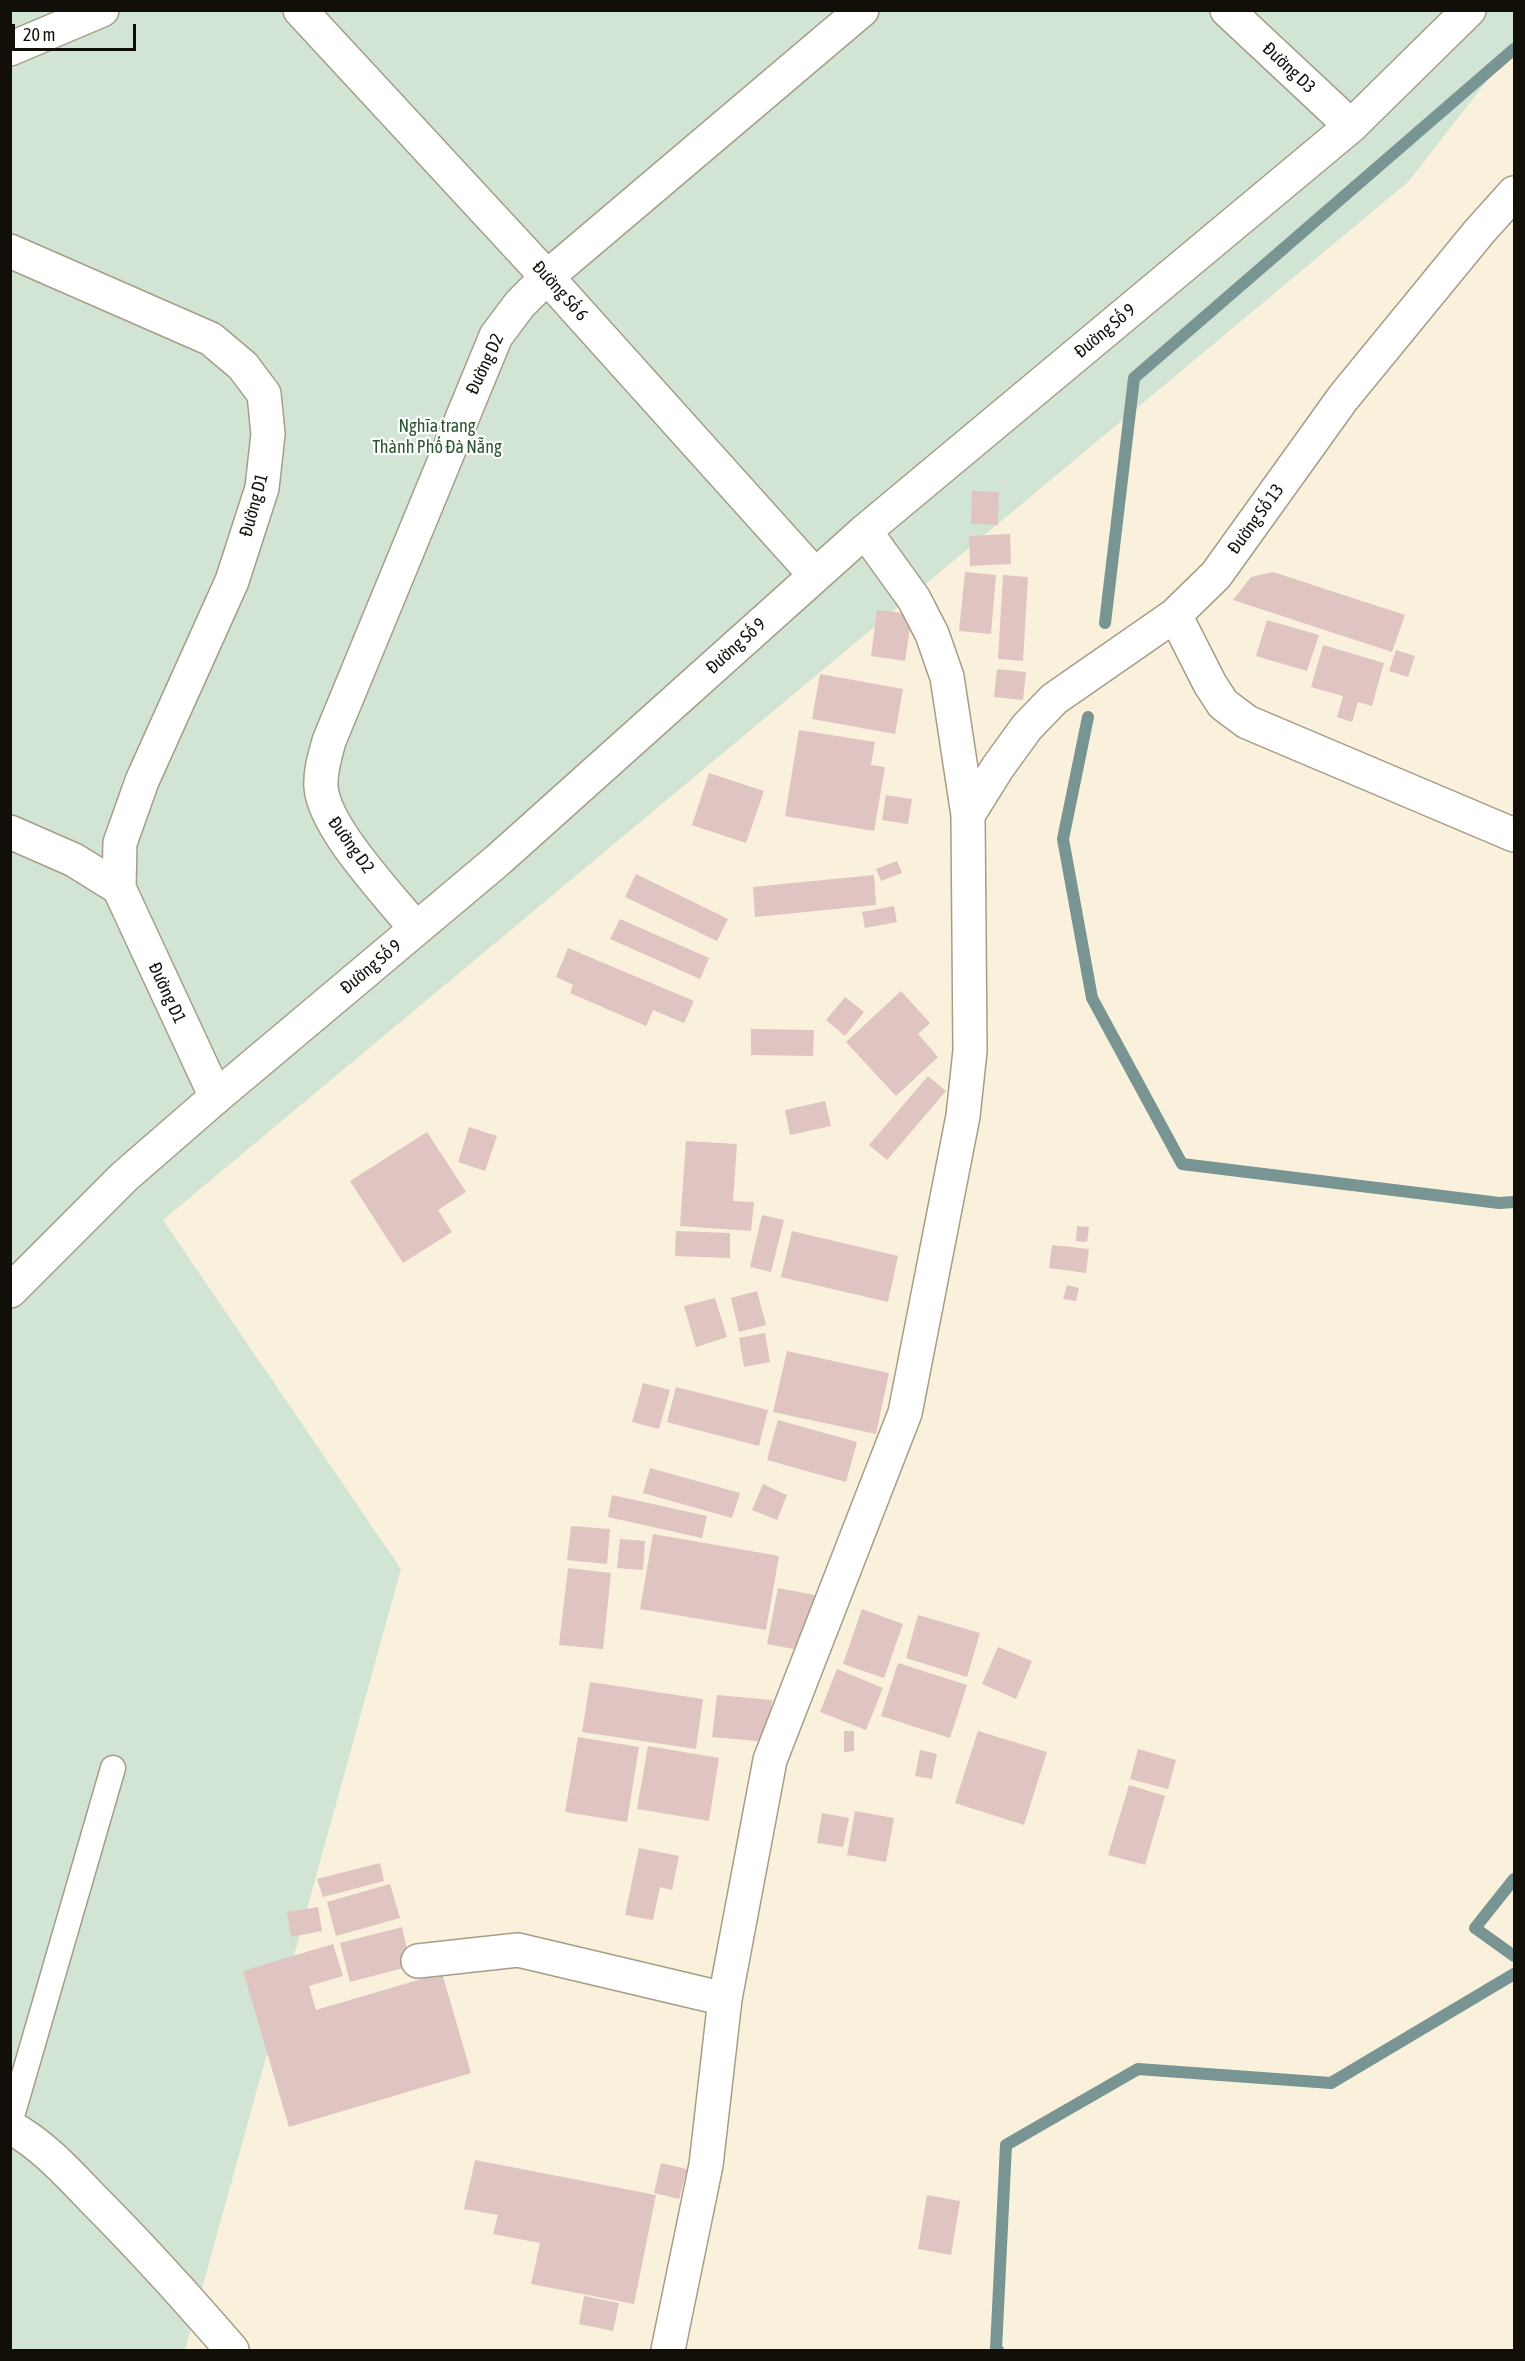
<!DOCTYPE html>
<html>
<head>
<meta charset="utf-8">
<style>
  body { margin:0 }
  #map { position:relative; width:1525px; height:2361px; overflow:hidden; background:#f9f1db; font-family:"Asap Condensed",sans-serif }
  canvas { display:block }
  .frame { position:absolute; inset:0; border:12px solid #120f08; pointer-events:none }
  .scale { position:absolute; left:12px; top:24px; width:124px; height:27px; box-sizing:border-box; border:3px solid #120f08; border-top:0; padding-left:8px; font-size:18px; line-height:21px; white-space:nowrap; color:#120f08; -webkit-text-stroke:4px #fefffe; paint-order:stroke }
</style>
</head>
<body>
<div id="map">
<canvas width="1525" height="2361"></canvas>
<div class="frame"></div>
<div class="scale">20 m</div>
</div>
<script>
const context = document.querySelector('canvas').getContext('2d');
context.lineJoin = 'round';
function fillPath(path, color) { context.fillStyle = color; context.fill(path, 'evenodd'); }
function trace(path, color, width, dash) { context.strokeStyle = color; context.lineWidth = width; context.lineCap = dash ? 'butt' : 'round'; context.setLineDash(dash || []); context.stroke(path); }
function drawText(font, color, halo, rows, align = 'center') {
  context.font = font + ' "Asap Condensed",sans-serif'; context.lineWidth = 4.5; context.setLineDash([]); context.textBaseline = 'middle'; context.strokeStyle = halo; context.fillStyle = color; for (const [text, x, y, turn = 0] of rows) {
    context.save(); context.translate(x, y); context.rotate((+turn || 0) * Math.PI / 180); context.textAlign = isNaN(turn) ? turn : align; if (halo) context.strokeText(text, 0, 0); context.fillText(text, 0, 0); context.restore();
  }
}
fillPath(new Path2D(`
  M11,11H1514V46L1408,182L163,1220L401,1569L185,2350H11Z`), '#d2e5d4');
trace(new Path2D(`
  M1105,623L1134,378L1514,49
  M1088,717L1063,839L1092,998L1182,1164L1499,1203L1514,1202
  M1514,1879L1475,1928L1514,1956
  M998,2350L996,2349L1006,2145L1138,2069L1331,2083L1514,1974`), '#789493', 12);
fillPath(new Path2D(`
  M972,491L999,492L998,525L971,524Z
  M1010,534L1011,564L970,566L969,536Z
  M965,572L996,575L991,634L959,631Z
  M1273,572L1405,615L1392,652L1233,600L1251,577Z
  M1003,575L1028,577L1023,661L998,659Z
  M877,610L912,614L905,661L871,656Z
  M1267,620L1319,635L1307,671L1256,656Z
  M1323,645L1384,663L1372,706L1358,702L1352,722L1337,717L1343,696L1311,687Z
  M1396,650L1415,656L1408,677L1389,671Z
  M997,669L1026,672L1023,700L994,697Z
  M820,674L903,689L895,734L812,719Z
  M799,730L875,742L871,765L885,767L874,831L785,816Z
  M709,773L764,791L746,843L692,825Z
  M886,795L912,799L908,824L882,820Z
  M897,861L902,873L881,881L876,869Z
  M636,874L728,919L717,941L625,897Z
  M874,875L876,905L755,917L753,887Z
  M894,906L897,922L865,928L862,912Z
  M620,919L709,958L700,979L610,939Z
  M568,948L694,1001L684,1023L653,1010L646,1026L570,993L573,985L556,977Z
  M901,991L930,1023L918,1034L938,1057L896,1096L846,1042Z
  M845,997L864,1012L845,1036L826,1020Z
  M751,1029L814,1030L813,1056L751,1055Z
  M928,1076L946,1091L887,1160L869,1145Z
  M825,1101L831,1126L790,1135L785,1110Z
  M469,1127L497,1136L485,1171L458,1162Z
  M427,1132L466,1192L438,1210L452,1232L403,1263L350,1181Z
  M686,1141L737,1144L733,1201L754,1202L751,1231L680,1226Z
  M762,1215L784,1220L771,1272L750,1267Z
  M1077,1226L1089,1227L1087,1242L1076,1241Z
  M676,1231L730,1233V1258L675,1256Z
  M792,1231L898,1256L888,1302L781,1277Z
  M1052,1245L1089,1249L1086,1273L1049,1268Z
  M1067,1285L1079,1288L1076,1301L1063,1299Z
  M757,1291L766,1325L739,1332L731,1298Z
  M715,1298L727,1337L696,1347L684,1306Z
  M765,1333L770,1362L744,1367L739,1338Z
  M787,1351L889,1373L876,1434L773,1412Z
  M643,1383L670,1390L659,1429L632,1422Z
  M676,1387L768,1410L759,1446L667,1422Z
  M778,1420L857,1442L846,1482L767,1460Z
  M650,1468L740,1493L732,1518L643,1493Z
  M763,1484L787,1495L777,1520L752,1510Z
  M612,1495L707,1516L702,1538L608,1517Z
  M571,1526L610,1529L607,1564L567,1560Z
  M653,1534L779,1556L766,1630L640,1609Z
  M620,1539L645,1541L643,1570L617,1568Z
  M568,1568L611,1573L603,1649L559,1645Z
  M778,1588L815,1595L804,1651L767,1644Z
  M862,1609L903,1624L884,1678L843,1664Z
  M918,1615L980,1633L967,1677L906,1658Z
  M998,1647L1032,1661L1016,1699L982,1684Z
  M898,1663L967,1685L950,1738L881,1716Z
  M837,1669L883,1688L866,1730L820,1712Z
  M590,1682L703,1699L696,1749L582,1732Z
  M717,1695L772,1700L767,1742L712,1737Z
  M844,1731H854V1751L844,1752Z
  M978,1731L1047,1752L1024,1825L955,1803Z
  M578,1737L639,1747L627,1822L565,1812Z
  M648,1746L719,1758L709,1821L637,1809Z
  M1138,1749L1176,1760L1168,1789L1130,1779Z
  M920,1750L937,1754L932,1779L915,1776Z
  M1129,1785L1165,1796L1145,1865L1108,1855Z
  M855,1811L894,1818L886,1862L847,1855Z
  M822,1813L849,1818L843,1847L817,1843Z
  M639,1848L679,1856L672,1890L660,1887L653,1920L625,1915Z
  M380,1863L384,1881L323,1897L317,1879Z
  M390,1884L400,1918L336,1936L327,1902Z
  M318,1907L322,1931L291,1937L287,1912Z
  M402,1927L411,1966L350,1982L340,1943Z
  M333,1944L343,1976L309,1986L316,2010L442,1973L471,2073L289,2127L243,1971Z
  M475,2160L656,2195L634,2304L531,2284L540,2243L493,2234L498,2215L464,2209Z
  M661,2163L687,2169L679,2199L654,2193Z
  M927,2195L960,2201L951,2255L918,2249Z
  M584,2296L619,2303L613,2331L579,2324Z`), '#dfc4c2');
const service = new Path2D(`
  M10,2123L113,1768`);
const pedestrian = new Path2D(`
  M10,251L211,339L243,366L264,394L268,434L262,488L232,581L142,781L120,843L119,888
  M10,832L74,860L119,888L216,1097`);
const minor = new Path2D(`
  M300,10L547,277L815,575
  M1227,10L1351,126
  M10,49L102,10
  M1175,615L1210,684L1223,704L1247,722L1514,835
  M968,815L998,767L1027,727L1054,699L1175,615L1216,575L1343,398L1479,232L1514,193
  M416,929C389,895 324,828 321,787C320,771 325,756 329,741L496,336L520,304L547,277L862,10
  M10,1291L124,1177L216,1097L498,860L865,531L1351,126L1469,10
  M418,1961L518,1950L725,1999
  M10,2127C42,2144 68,2173 93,2199C142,2248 187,2298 232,2350
  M668,2350L706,2165L725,1999L770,1760L905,1413L963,1116L970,1051L968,815L947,677L932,634L914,599L865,531`);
trace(service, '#a59d88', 27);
trace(pedestrian, '#a59d88', 36);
trace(minor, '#a59d88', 36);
trace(service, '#fff', 24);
trace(pedestrian, '#fff', 33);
trace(minor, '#fff', 33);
drawText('18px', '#120f08', '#fefffe', [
  ["Đường D3",1289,68,43],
  ["Đường Số 6",560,291,48],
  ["Đường Số 9",1105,331,-40],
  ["Đường D2",485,364,-65],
  ["Đường D1",254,505,-75],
  ["Đường Số 13",1256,519,-54],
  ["Đường Số 9",736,646,-42],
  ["Đường D2",351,845,54],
  ["Đường Số 9",371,967,-40],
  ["Đường D1",167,993,65]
]);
drawText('18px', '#2b5431', '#fefffe', [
  ["Nghĩa trang",437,426],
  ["Thành Phố Đà Nẵng",437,447]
]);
</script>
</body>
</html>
